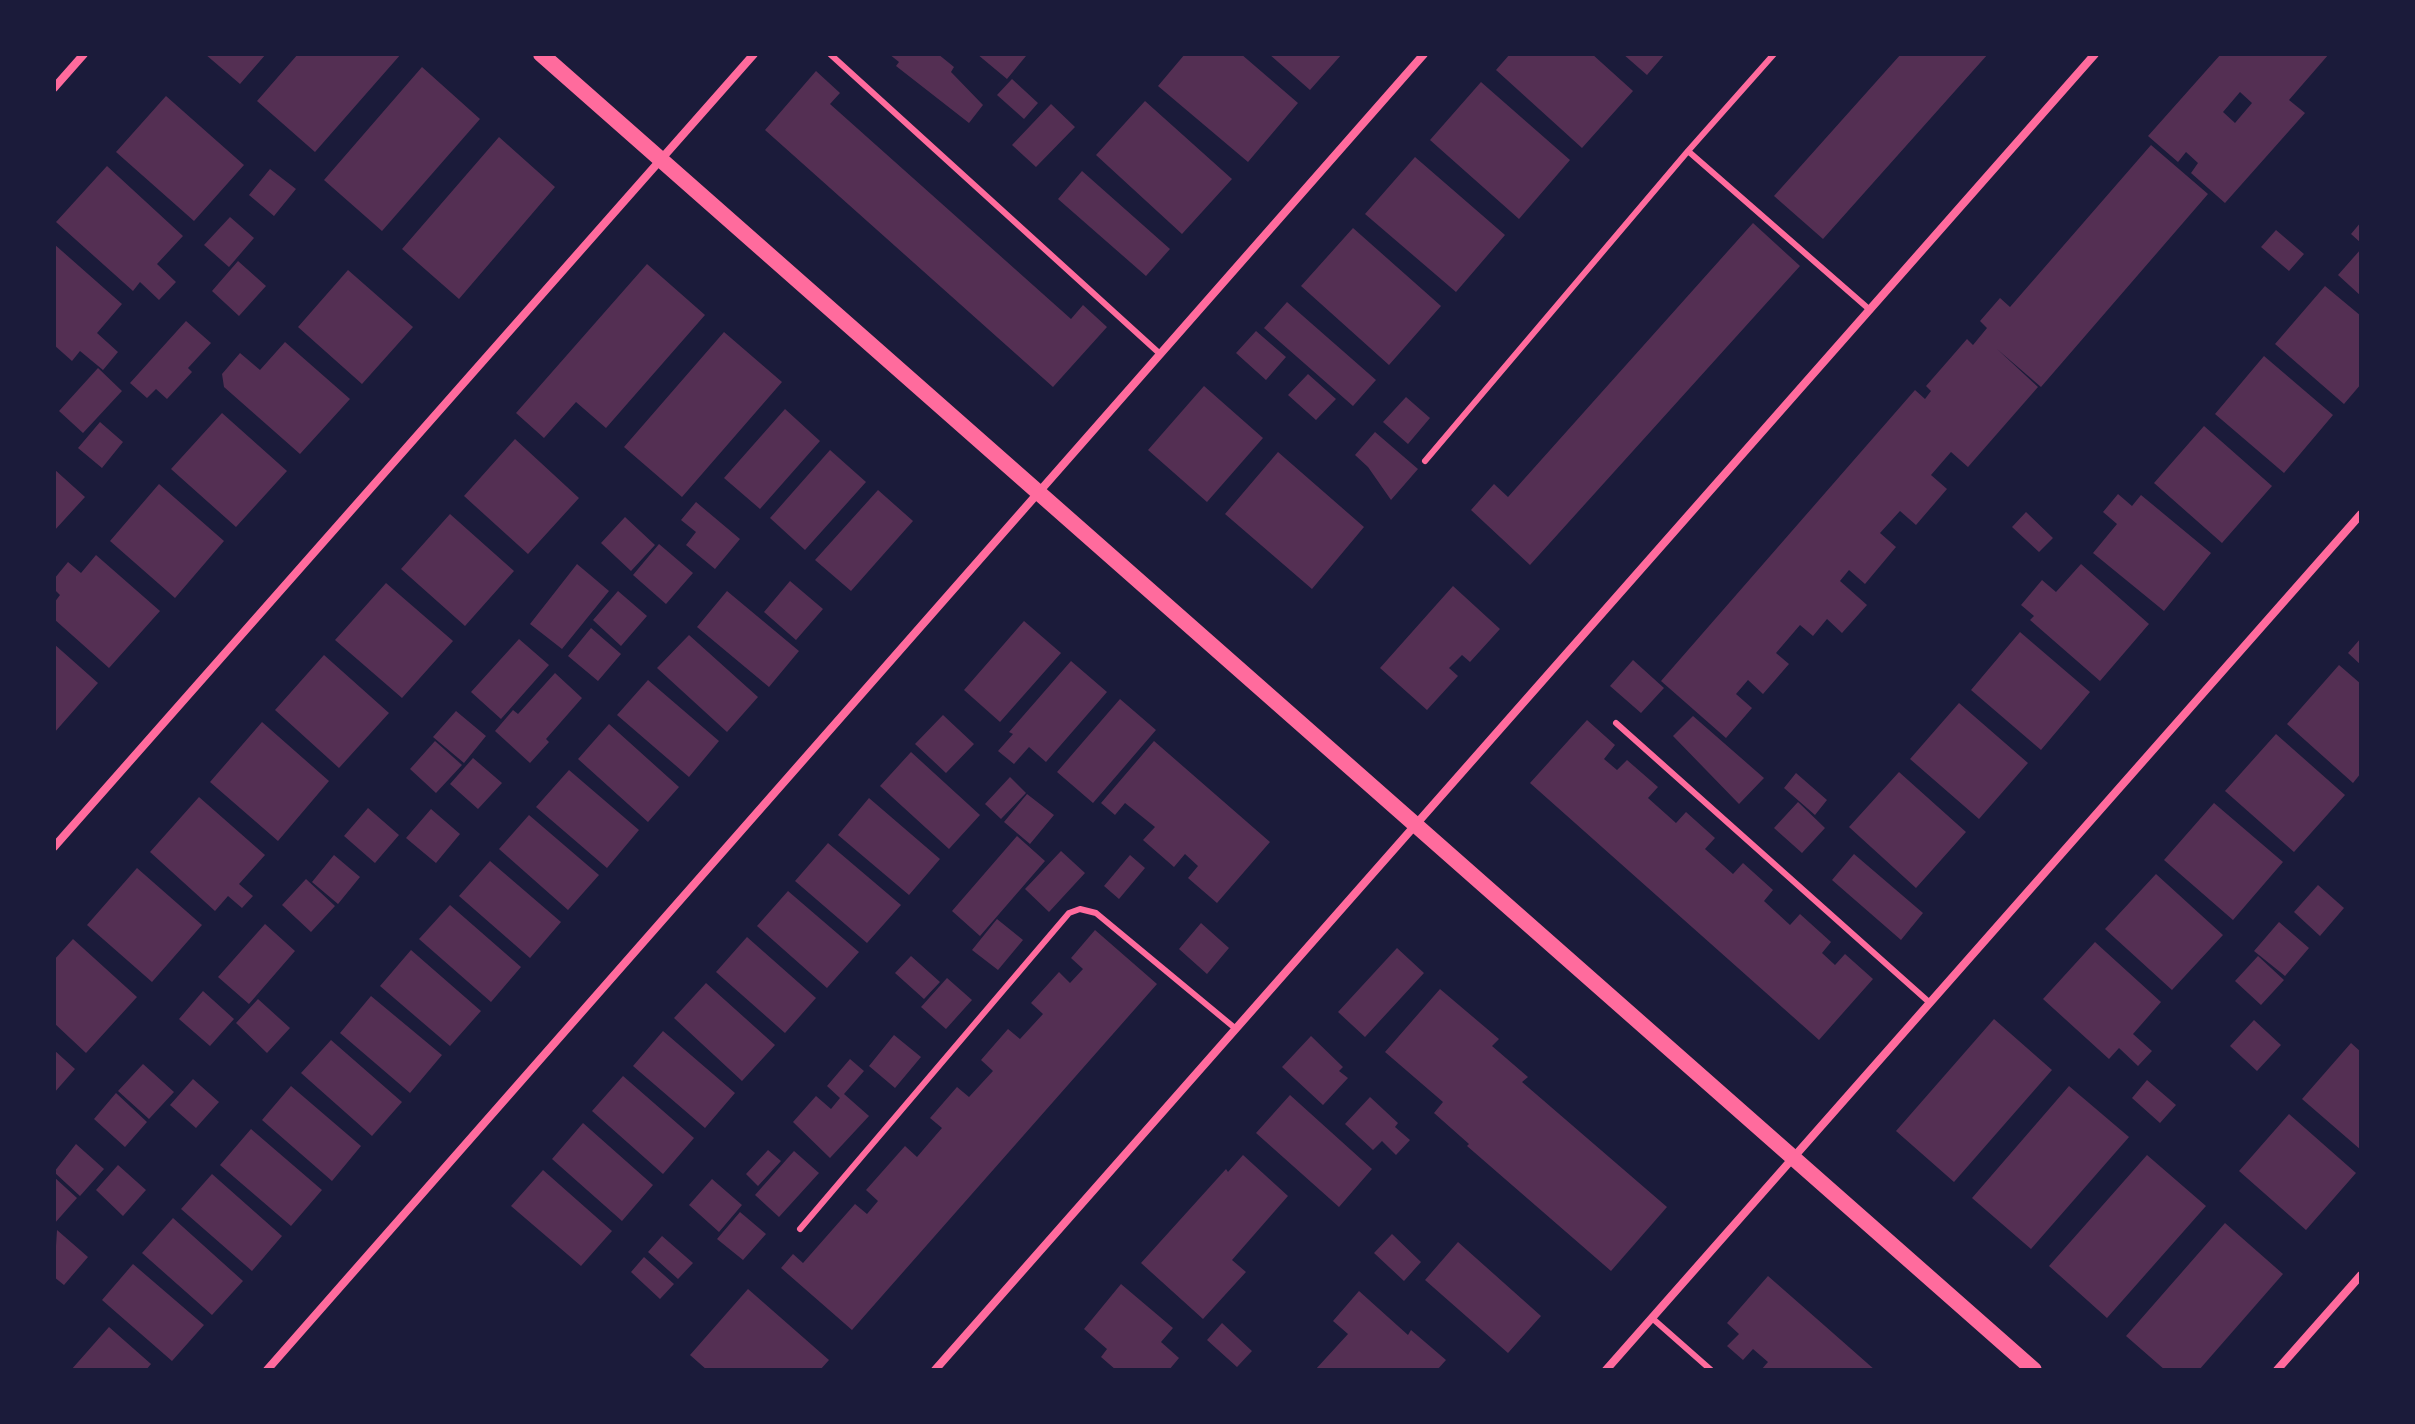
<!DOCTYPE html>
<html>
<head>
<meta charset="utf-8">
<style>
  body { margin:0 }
  #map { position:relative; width:2415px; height:1424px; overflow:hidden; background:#1b1b3a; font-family:"Asap Condensed",sans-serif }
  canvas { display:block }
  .frame { position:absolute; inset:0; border:56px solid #1b1b3a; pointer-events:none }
</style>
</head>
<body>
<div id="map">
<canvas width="2415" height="1424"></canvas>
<div class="frame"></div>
</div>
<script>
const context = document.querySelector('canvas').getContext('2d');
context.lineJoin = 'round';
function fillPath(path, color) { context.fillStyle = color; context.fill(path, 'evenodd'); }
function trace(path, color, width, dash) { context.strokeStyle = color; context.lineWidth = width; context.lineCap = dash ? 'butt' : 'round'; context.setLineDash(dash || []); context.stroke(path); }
fillPath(new Path2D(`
  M205,54H266L240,84Z
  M298,54H401L315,152L257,101Z
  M889,54H938L954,67L951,72L983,105L969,123L896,66L899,62Z
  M977,54H1024L1026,56L1007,79Z
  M1185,54H1241L1298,103L1248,162L1158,86Z
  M1269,54H1342L1310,90Z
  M1510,54H1592L1633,91L1582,148L1496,70Z
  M1623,54H1665L1647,75Z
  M1901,54H1988L1823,239L1774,196Z
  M2221,54H2329L2289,100L2305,113L2225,203L2191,173L2198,163L2186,152L2178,162L2148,136ZM2240,92L2252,103L2235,123L2223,112Z
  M422,67L480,119L382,231L324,180Z
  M816,71L840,93L830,104L1071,319L1083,305L1107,327L1053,387L765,130Z
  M1012,79L1038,103L1024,119L997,95Z
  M1481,82L1570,160L1519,219L1430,140Z
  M166,96L244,165L194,221L116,152Z
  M1145,101L1232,179L1182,234L1096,155Z
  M1051,104L1075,127L1036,167L1012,145Z
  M499,137L555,187L459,299L402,249Z
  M2151,145L2208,194L2041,387L1997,349L2038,387L1968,467L1951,452L1931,475L1947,489L1916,525L1900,511L1880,533L1896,547L1865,584L1849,570L1840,581L1867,605L1842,633L1827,619L1813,636L1800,625L1776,653L1789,664L1763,694L1748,680L1736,694L1752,708L1726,738L1661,681L1915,390L1925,399L1931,391L1926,386L1947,362L1967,339L1973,345L1987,328L1980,321L2000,298L2010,307Z
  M1415,157L1505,235L1456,292L1365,214Z
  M107,166L183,236L157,264L176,282L159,300L140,282L133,291L56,222Z
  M270,169L296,189L274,216L249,195Z
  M1082,171L1170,249L1146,276L1058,199Z
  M230,217L254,238L229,267L204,245Z
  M2361,222V243L2351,234Z
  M1753,223L1800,266L1530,565L1471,510L1494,484L1508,497Z
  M1353,228L1441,306L1389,365L1301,286Z
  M2276,230L2304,254L2289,271L2261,247Z
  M54,244L122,304L97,333L118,352L103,370L80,351L72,361L54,345Z
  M2361,249V296L2338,275Z
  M238,261L266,286L239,316L212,291Z
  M647,264L705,315L606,428L576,402L544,438L516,413Z
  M348,270L413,327L362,384L298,327Z
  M2325,286L2361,316V384L2344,404L2275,344Z
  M1287,302L1376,380L1353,406L1264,328Z
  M186,321L211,343L188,368L192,372L167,399L156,389L147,398L130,383Z
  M1256,331L1286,357L1266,380L1236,353Z
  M724,332L782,382L682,497L624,447Z
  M285,342L350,399L300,454L224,387L222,374L240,353L260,370Z
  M2264,356L2333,415L2284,473L2215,414Z
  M98,368L122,391L83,433L59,411Z
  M1308,374L1336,399L1316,420L1288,395Z
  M1204,386L1263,438L1207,502L1148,450Z
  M1406,397L1430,418L1408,444L1383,422Z
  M785,409L820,441L760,509L724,478Z
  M222,413L287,471L236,527L171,469Z
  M100,422L123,442L102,468L78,448Z
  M2204,426L2272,486L2222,543L2154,483Z
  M1375,432L1418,469L1391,500L1368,467L1355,455Z
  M515,439L579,498L528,554L464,496Z
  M830,450L866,482L805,550L770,518Z
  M1278,452L1364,527L1312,589L1225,514Z
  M54,469L85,497L54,531Z
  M159,484L224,541L175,598L110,541Z
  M878,490L913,521L851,591L815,560Z
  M2118,494L2132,506L2141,495L2211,553L2164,611L2093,553L2117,524L2103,512Z
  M696,502L740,539L715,569L686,545L696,532L681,520Z
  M2026,512L2053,538L2039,552L2012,527Z
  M450,514L514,571L465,626L401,569Z
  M625,517L655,545L631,571L601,543Z
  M659,544L693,573L666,604L633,575Z
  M96,555L160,611L109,668L54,619V603L60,595L54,589V579L68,562L81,573Z
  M577,564L609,591L562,649L530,624Z
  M2081,564L2149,624L2100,681L2030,620L2034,616L2021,605L2042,580L2056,592Z
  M790,581L823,609L796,640L764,612Z
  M386,583L453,641L402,698L335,640Z
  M1453,586L1500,629L1470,662L1462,655L1449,668L1458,676L1427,710L1380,668Z
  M618,591L647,616L621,646L593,620Z
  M727,591L799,651L769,687L697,627Z
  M1024,621L1061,653L1000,722L964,690Z
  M591,628L621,654L598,681L568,656Z
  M2020,632L2090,692L2041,750L1971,690Z
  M689,635L758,697L727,732L657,668Z
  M2361,638V665L2348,653Z
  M519,639L549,665L501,719L471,692Z
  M54,644L98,683L54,733Z
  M324,655L389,713L339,768L275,710Z
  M1633,660L1664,688L1641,713L1610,686Z
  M1071,661L1107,692L1046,762L1029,747L1014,764L998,751L1013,734L1009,732Z
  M2339,665L2361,684V773L2353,783L2287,724Z
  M555,673L582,698L546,739L549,742L530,763L495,731L513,710L518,714Z
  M648,680L719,741L689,777L617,715Z
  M1120,699L1156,730L1093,803L1057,772Z
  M1959,703L2028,763L1979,819L1910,759Z
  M456,711L486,736L464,763L433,737Z
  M943,715L974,744L946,773L915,744Z
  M1693,716L1764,778L1739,804L1673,736Z
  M1587,720L1615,745L1604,759L1617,770L1627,760L1658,787L1648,798L1676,823L1686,812L1715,838L1705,849L1733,874L1743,863L1773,890L1764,901L1790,925L1800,914L1831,942L1822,953L1835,965L1845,954L1873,979L1819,1040L1530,783Z
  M262,722L329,781L278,841L210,782Z
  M609,724L679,787L648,822L578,759Z
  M2276,734L2345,795L2294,852L2225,791Z
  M435,741L462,765L436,793L410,769Z
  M1154,741L1270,842L1217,903L1188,878L1198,866L1185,854L1174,867L1143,840L1155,827L1125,803L1115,815L1101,803Z
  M911,752L980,815L949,849L880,786Z
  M473,758L502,783L478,809L450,784Z
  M569,770L639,830L607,868L536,807Z
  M1899,772L1966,832L1916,888L1849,827Z
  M1796,773L1827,800L1815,815L1784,788Z
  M1010,777L1026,793L1001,819L985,804Z
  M1027,794L1054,815L1030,844L1004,822Z
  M199,797L265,855L239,884L253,896L242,908L228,896L215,911L150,852Z
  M869,798L940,859L909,895L838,835Z
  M1798,802L1825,828L1802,853L1774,828Z
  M2214,803L2283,862L2233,920L2164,860Z
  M368,808L399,835L375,863L344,836Z
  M431,809L460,834L436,863L406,838Z
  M529,815L599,875L568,910L499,849Z
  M1017,836L1045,861L980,936L952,911Z
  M828,843L901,905L867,943L795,881Z
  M1061,851L1085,873L1049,912L1025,889Z
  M1854,854L1923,913L1901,940L1832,880Z
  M334,855L360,877L338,904L312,882Z
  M1130,855L1145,868L1119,899L1104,886Z
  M490,861L561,922L530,958L459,896Z
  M137,868L202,925L152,982L87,925Z
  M2156,874L2223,935L2172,990L2105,929Z
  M306,879L335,906L311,932L282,905Z
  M2318,885L2344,908L2320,936L2294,912Z
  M788,891L859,952L827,988L757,926Z
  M450,905L521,967L491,1002L419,939Z
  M997,919L1023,940L998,970L972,950Z
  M2279,922L2309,948L2285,976L2254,951Z
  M1201,923L1229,948L1207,974L1179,949Z
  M265,924L295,951L249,1004L218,977Z
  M1095,930L1157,984L852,1330L781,1268L793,1254L803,1263L855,1204L867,1214L878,1201L866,1190L905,1146L917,1157L929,1143L942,1128L930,1118L957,1087L969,1097L993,1071L981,1060L1008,1029L1020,1039L1043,1014L1031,1003L1059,972L1070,983L1083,969L1071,958Z
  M747,937L816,998L785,1033L716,972Z
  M73,939L137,997L86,1053L54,1023V960Z
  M2095,942L2161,1002L2133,1034L2152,1051L2138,1066L2119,1048L2109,1059L2043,999Z
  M1397,948L1424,973L1365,1037L1338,1012Z
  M411,950L481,1011L450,1046L380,986Z
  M911,956L940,982L924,999L895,973Z
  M2258,956L2284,980L2261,1005L2235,981Z
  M947,978L972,1000L946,1029L921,1007Z
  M706,983L775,1045L742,1081L674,1018Z
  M1440,989L1499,1039L1492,1046L1528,1077L1522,1082L1667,1207L1611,1271L1467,1146L1469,1144L1434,1113L1443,1102L1385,1052Z
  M203,991L234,1019L210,1046L179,1019Z
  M371,996L442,1055L410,1093L340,1033Z
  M258,999L290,1028L267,1053L236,1023Z
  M1994,1019L2052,1070L1954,1182L1896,1131Z
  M2254,1020L2281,1045L2257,1071L2230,1046Z
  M663,1031L735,1093L705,1128L633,1066Z
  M894,1035L921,1057L895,1088L869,1066Z
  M1311,1036L1343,1067L1339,1071L1348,1078L1323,1105L1282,1067Z
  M331,1040L402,1102L372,1136L301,1073Z
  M2351,1043L2361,1052V1150L2302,1099Z
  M54,1050L75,1069L54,1093Z
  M850,1059L864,1071L844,1094L869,1116L830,1158L793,1122L816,1096L831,1109L840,1098L827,1086Z
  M143,1064L174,1092L149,1119L118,1091Z
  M623,1076L694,1138L663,1174L592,1111Z
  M193,1079L219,1102L196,1128L170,1105Z
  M2147,1080L2176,1105L2160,1123L2132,1098Z
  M291,1086L361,1146L332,1181L262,1120Z
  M2069,1086L2129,1137L2031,1249L1972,1198Z
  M116,1093L147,1122L125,1147L94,1119Z
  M1290,1095L1372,1169L1339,1207L1256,1133Z
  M1370,1097L1398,1123L1395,1127L1410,1140L1396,1155L1382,1141L1373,1150L1345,1124Z
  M2289,1114L2356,1173L2306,1230L2239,1171Z
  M583,1123L653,1185L622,1221L552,1159Z
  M251,1129L322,1190L291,1226L220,1165Z
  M76,1144L104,1169L80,1196L54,1172Z
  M768,1150L781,1161L758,1186L746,1174Z
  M794,1151L819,1173L779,1217L755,1195Z
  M1243,1155L1288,1196L1232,1260L1246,1272L1203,1319L1141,1263L1226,1169L1228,1172Z
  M2147,1155L2206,1206L2107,1318L2049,1266Z
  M118,1165L146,1190L123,1216L96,1190Z
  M543,1170L612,1231L581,1266L511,1206Z
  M212,1174L282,1236L252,1271L181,1209Z
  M54,1177L77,1198L54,1224Z
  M712,1179L742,1205L719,1232L689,1205Z
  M740,1212L766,1234L743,1260L717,1239Z
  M173,1218L243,1281L212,1315L142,1253Z
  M2225,1223L2283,1274L2199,1370H2165L2126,1336Z
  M57,1230L88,1257L64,1285L54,1277Z
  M1392,1234L1421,1262L1404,1281L1374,1253Z
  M662,1236L693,1263L678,1279L648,1252Z
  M1458,1242L1541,1316L1508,1353L1425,1280Z
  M644,1257L674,1284L660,1299L631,1272Z
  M133,1264L204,1325L172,1361L102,1300Z
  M1768,1276L1825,1326L1875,1370H1761L1768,1362L1753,1349L1743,1360L1727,1346L1739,1334L1727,1323Z
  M1121,1284L1173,1328L1161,1342L1179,1358L1169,1370H1116L1101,1357L1107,1349L1084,1329Z
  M748,1289L829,1360L820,1370H707L690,1355Z
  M1359,1291L1408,1335L1411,1330L1446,1360L1437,1370H1315L1348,1334L1333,1321Z
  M1222,1323L1252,1351L1237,1367L1207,1340Z
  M109,1327L151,1364L146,1370H71Z`), '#542f53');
trace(new Path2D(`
  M830,54L1159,353
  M1688,151L1774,54
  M1425,461L1688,151L1870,310
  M1616,723L1930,1003
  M800,1229L1069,913L1080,909L1096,913L1236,1029
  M1652,1318L1711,1370`), '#ff6b9d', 6);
trace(new Path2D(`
  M54,88L84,54
  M54,847L754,54
  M267,1370L1424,54
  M935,1370L2095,54
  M1606,1370L2361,514
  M2277,1370L2361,1275`), '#ff6b9d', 8);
trace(new Path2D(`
  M541,54L2034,1370`), '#ff6b9d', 16);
</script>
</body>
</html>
